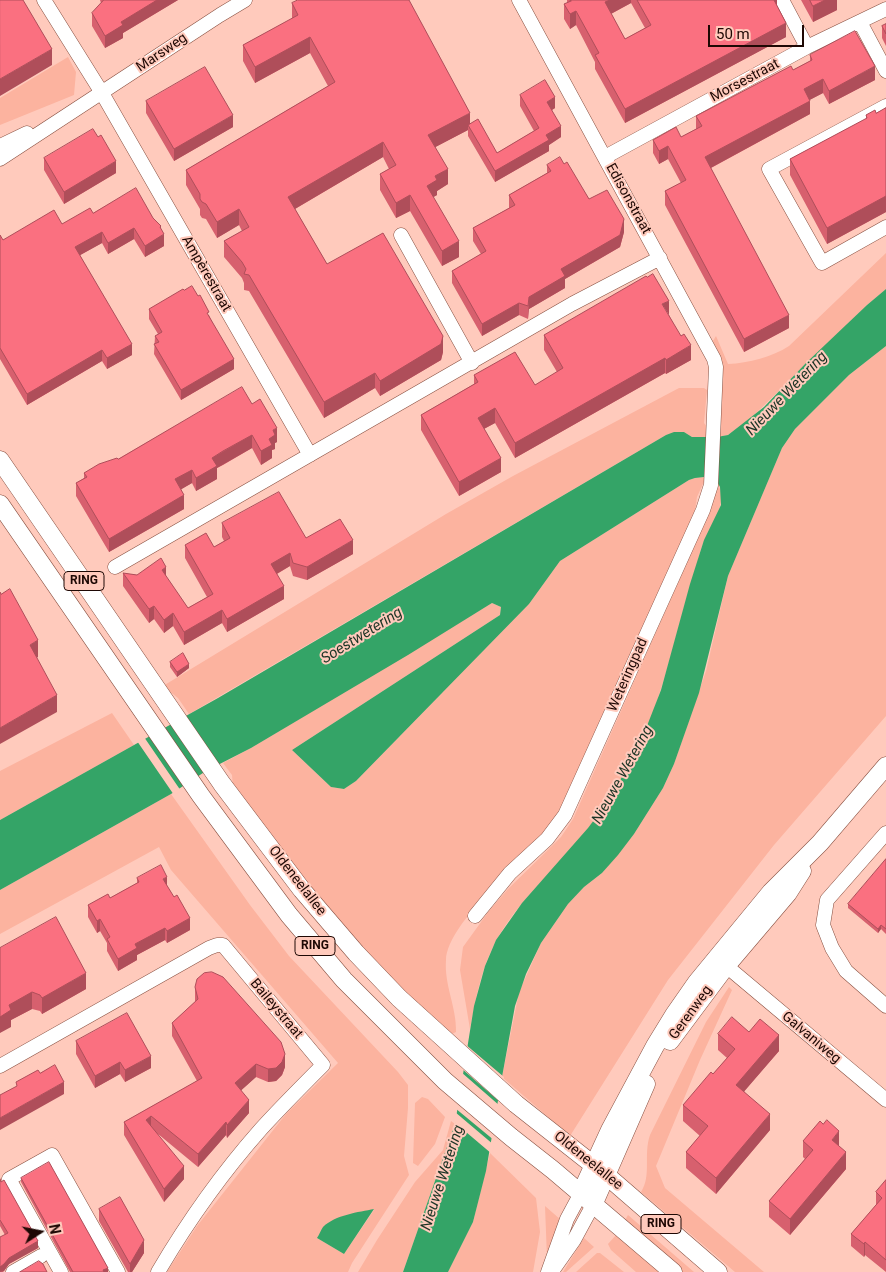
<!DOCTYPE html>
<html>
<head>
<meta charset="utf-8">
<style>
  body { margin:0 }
  #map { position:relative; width:886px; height:1272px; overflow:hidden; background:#ffcabc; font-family:Roboto,sans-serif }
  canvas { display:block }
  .north { position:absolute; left:15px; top:1207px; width:50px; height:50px; -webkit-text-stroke:4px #ffcabc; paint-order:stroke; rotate:79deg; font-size:14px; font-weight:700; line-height:20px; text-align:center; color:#1e0804 }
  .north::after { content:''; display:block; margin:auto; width:18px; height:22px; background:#1e0804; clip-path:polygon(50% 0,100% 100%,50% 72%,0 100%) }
  .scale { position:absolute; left:708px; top:25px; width:96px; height:22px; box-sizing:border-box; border:2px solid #1e0804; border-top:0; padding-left:6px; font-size:15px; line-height:18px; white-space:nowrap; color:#1e0804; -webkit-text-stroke:4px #ffcabc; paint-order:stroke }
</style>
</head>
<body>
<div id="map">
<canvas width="886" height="1272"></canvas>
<div class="north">N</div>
<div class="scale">50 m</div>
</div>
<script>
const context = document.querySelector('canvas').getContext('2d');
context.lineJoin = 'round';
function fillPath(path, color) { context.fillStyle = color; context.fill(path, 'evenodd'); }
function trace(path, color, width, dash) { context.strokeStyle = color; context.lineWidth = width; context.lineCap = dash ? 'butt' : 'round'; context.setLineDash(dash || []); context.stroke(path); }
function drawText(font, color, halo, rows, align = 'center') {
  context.font = font + ' Roboto,sans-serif'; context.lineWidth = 4; context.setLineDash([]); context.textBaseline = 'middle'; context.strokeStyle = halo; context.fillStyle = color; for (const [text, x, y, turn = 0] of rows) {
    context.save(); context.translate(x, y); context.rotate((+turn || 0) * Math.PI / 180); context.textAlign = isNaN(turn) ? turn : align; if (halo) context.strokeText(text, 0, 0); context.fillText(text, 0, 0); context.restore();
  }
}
fillPath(new Path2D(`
  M68,57L76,72L74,95L0,125V98Z
  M886,253V289L867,305L750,419L728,435L717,437L715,347L713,341L716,336L728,364C749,363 772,357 789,346Z
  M886,346V716L774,845L668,980L570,1136L502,1077L519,992L541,943L568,904L584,887L602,873L634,834L663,788L674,764L706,671L728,576L782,448L795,429L849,375Z
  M679,388H704L707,390L704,423L709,429L708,438L692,437L684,432L666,435L189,714L178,698L163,686L446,514L513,476Z
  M714,476C730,503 716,515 705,539C701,547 699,556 697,564C675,630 664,704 629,765C613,793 596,821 574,846C545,879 511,909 492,949C480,974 475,1003 470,1029L460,970L463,947L489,911L508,889L561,837L573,819L701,531Z
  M706,477L697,497L694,518L573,790C565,803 558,818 549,829C524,862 448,921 446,960C444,985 457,1008 456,1032L452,1034L397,988L312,891L233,787L232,775L223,763L251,748L492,603L501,607L500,615L292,750L331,787L344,789L356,781L529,604L560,561L689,480L695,478Z
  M112,713L134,745L0,820V771Z
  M171,794L250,905L289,956L398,1072L408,1085V1108L404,1156L409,1175L352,1263L348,1272H167L197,1226L286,1114L338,1063L171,870L159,847L0,934V890ZM374,1210L344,1254L317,1238L374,1209Z
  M729,987L732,990L700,1060L656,1166L665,1188L764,1272H735L641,1192C652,1175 643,1155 650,1135L706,1022Z
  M422,1097L428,1099L445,1117L435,1144L418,1166L413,1163L415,1103Z
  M451,1121L455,1124L403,1272H358L377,1240L415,1182L443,1150Z
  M490,1153L536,1198L540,1232L533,1272H448L473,1222Z
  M545,1206L561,1220L547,1258Z
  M628,1215L694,1272H681L624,1222Z
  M616,1235L660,1272H636L611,1250L608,1244Z
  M584,1238L594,1247L566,1272H563Z
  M597,1253H600L624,1272H576Z`), '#fcb39f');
fillPath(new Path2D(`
  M886,289V346L849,375L795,429L782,448L728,576L699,693L674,764L663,788L634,834L618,855L602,873L584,887L568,904L541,943L526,974L515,1006L502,1077L486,1171L473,1222L448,1272H403L455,1124L474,1006L485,966L496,940L522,903L588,828L603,808L631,762L645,731L661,690L690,584L704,540L721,505L720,487L714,476L695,478L689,480L560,561L529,604L356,781L344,789L331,787L292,750L500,615L501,607L492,603L408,655L251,748L206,771L171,794L0,890V820L218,698L666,435L674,432H684L692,437H717L728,435L764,407L806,363L867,305Z
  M374,1209L344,1254L317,1238C319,1235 321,1230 323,1227C335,1215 359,1212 374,1209Z`), '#34a467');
fillPath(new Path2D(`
  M144,737L181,791L174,795L137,741Z
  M465,1044L504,1077L500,1102L461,1068Z
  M461,1072L500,1106L495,1141L455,1108Z
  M455,1112L494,1145L492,1154L453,1121Z`), '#ffcabc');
const minor = new Path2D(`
  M44,0L102,93L310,455
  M782,0L807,47
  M860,22L886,71
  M886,106L769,169L822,263L886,227
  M0,146L27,133
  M605,157L807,47L886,9
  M0,159L220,15L245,0
  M401,235L472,363
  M115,567L572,304L660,258
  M886,833L827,900L823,925L832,948L846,971L886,1006
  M475,916L510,873L547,839L565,815L703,510L711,485L716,367L714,359L519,0
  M718,959L886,1100
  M0,1066L209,948L217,945H223L323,1065C302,1086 281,1107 261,1129C223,1172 188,1221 158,1272
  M555,1267L574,1240L594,1203
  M13,1272L41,1256
  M61,1272L9,1179L52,1155L118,1272
  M548,1272L567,1219L581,1193`);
const major = new Path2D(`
  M0,460L222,784L302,890L356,953L399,998L516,1104L606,1175L718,1272
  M0,504L201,796L289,915L344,980L445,1081L511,1137L553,1170L673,1272
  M670,1041L726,966L788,893L802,871
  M581,1193L610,1130L655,1046L674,1015L697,982L771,892L820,843L886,766
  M594,1203L646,1084`);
trace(minor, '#885041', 15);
trace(major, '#885041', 19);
trace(minor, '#fff', 14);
trace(major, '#fff', 18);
fillPath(new Path2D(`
  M100,0H178L123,33V38L105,48L92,26V13L101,3Z
  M567,0H777V7L786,37L625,123L595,69V62L576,25L570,29L564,19V4L567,3ZM631,3L645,28L625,39L611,14Z
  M801,0H837V10L813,22Z
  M292,3L470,124L497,153L534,131L520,106V95L555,108L552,110L561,137L549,145V151L495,182L468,136V130L435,147L448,184L437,191V195L433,197L459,257L442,266L410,211L396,218L380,190V174L389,169L383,157L295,209L327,264L443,352L441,360L380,396L375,388L324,418L249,291L244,290V283L242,278L224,257V241L242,231L239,225L217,238L206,219L202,218L200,215V209L186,185V170L328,86L310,53L255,83L243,61V45L292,19Z
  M886,24V46L882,38V26Z
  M810,55L875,80L829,104L823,93L809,100L810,114L711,168L789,328L744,352L665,205V191L681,183L668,159L659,164L653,153V140L681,137L696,129V116L793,70L810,61Z
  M146,101L233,127L174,161L146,113Z
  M886,108V212L827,244L790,175V159L866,119V115L876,113Z
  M44,158L116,173L64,204L44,170Z
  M564,164L589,199L624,232L620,247L565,279V288L529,309L528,319L519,315L482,336L452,283V271L481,254L473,241V228L509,208V195L547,173V165Z
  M93,213L153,218L161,230L164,246L145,257L134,239L108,254L102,243L80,255L132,355L107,369L102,361L27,405L0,359V235L3,240L62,224Z
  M149,309L209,315L234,369L181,400L154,354L155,336L158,334L149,319Z
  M669,315L691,360L666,374L665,373L515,458L495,423L484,429L501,472L459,496L421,430V415L474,384V375L535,385L557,372L544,350V335Z
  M252,404L277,442L275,443V449L272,450V458L261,465L252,448L223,465L217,468V479L196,491L192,483L181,489L184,509L109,552L76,496V483L84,478V473Z
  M222,523L306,538L353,554L307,580L293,576L290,566L277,574L284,599L227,632L222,623L184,645L173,626L164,633L154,619L149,623L123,586V573L137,575L166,577L188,608L207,597L185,558V545L214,547L224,541L222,537Z
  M170,662L189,668L177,677L170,667Z
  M886,859V934L881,929L878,933L848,908V904Z
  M137,878L167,886L190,930L167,943L165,940L137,955V960L118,971L107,951V943L100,931L97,933L88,917V905L110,898L137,883Z
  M0,948L86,989L42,1014L40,1011L32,1009L11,1020V1027Z
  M195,987L285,1067L282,1075L276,1081L268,1082L256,1077L241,1090L249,1113L227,1138L226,1135L198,1167L158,1134L184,1179L164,1202L124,1135V1122L197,1081L172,1036V1023L195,1002Z
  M749,1032L779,1051L744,1091L770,1130L716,1194L686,1168V1152L700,1136L683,1121V1105L713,1074L727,1058L718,1050V1034Z
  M76,1041L151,1068L125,1082L120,1074L95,1088L76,1054Z
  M803,1141L839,1147L846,1169L790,1235L769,1217V1201L805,1159L803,1157Z
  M21,1178L108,1272H70L21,1182Z
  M0,1179L38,1248L9,1264L4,1271L3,1272H0L5,1235L0,1226Z
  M886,1180V1272L865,1255L864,1257L851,1246V1234L876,1205V1192Z
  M99,1209L144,1253L132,1272H128L99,1221Z`), '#d7606e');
fillPath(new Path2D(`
  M157,0H178L123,33V38L105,48V36L121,22Z
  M610,0H631V3L605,17V2Z
  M772,0H777V10Z
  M825,0H837V10L813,22V6Z
  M576,11V25L570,29V14Z
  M786,23V37L625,123V109Z
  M310,37V53L255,83V67Z
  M52,49V65L0,96V79Z
  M875,66V80L829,104V91Z
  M823,79V93L804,103V89Z
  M555,97V108L547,113V102Z
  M810,101V114L705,171V157Z
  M470,113V129L468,125V130L428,151V135Z
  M233,115V127L174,161V149Z
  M561,126V137L549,145V151L495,182V171L546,135Z
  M383,142V157L288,213V197Z
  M668,146V159L659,164V151Z
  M116,161V173L64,204V192Z
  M448,169V184L437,191V195L427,201V186L435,176Z
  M410,195V211L396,218V203Z
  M886,196V212L827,244V228Z
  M239,209V225L217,238V222Z
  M624,219V232L620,247L565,279V288L529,309L528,319L529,297L561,269Z
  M161,226V236L164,234V246L145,257V246Z
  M134,228V239L108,254V243Z
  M102,232V243L75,258V247Z
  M459,241V257L442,266V251Z
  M669,301V315L662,304Z
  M519,303V315L482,336V324Z
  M789,315V328L744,352V339Z
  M443,336V352L441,360L380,396V381Z
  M132,344V355L107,369V358Z
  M691,345V360L666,374V360Z
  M102,350V361L27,405V394Z
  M665,358V373L515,458V443Z
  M234,359V369L181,400V390Z
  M375,373V388L324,418V402Z
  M495,408V423L478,432V418Z
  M277,428V442L275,443V449L272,450V458L261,465V451L273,430Z
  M252,435V448L217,468V479L196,491V478L212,458Z
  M501,458V472L459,496V482Z
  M192,470V483L175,493V479Z
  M184,495V509L109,552V539Z
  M353,540V554L307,580V567Z
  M290,553V566L271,577V564Z
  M166,567V580L162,570Z
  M284,586V599L227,632V619Z
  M154,606V619L149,623V609Z
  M222,610V623L184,645V632Z
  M173,613V626L164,633V620Z
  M38,640V657L30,661V645Z
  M189,664V668L177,677V672Z
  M57,695V712L0,744V728Z
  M167,877V889L163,879Z
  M190,918V930L167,943V931Z
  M100,919V931L97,933V921Z
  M881,925V929L878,933V929Z
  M165,928V940L137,955V960L118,971V959L135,944Z
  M86,973V989L42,1014V998Z
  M32,992V1009L11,1020V1027L0,1033V1017L9,1005Z
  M779,1035V1051L736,1101V1085Z
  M285,1054V1067L282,1075L276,1081L268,1082V1069Z
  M151,1056V1068L125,1082V1070Z
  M120,1062V1074L95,1088V1076Z
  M256,1064V1077L235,1096V1083Z
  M64,1082V1094L0,1130V1118Z
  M249,1100V1113L227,1138V1125Z
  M770,1114V1130L716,1194V1178Z
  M151,1116V1129L146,1120Z
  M226,1122V1135L198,1167V1154Z
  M839,1131V1147L832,1140Z
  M846,1152V1169L790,1235V1219Z
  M184,1166V1179L164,1202V1189Z
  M144,1240V1253L132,1272H130V1264Z
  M38,1241V1248L9,1264L4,1271L0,1272V1267L9,1258Z
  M865,1242V1255L864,1257V1244Z
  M108,1268V1272H103V1270Z`), '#af4e5a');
const building = new Path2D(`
  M0,0H23L52,49L0,79Z
  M104,0H157L121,22L123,25L105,36L92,13Z
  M298,0H409L470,113L428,135L448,169L435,176L437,180L427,186L459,241L442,251L410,195L396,203L380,174L396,165L383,142L288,197L327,264L383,233L443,336L441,344L380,381L375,373L324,402L249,275L244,274L246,269L242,262L224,241L249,227L239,209L217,222L206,204L202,202L200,199V194L186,170L335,82L310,37L255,67L243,45L298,15L292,3Z
  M570,0H610L605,2L625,39L651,25L637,0H774L786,23L625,109L595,55L599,53L576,11L570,14L564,4L571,1Z
  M810,0H825L813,6Z
  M886,24V34L882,26Z
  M855,31L875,66L829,91L823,79L804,89L810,101L705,157L789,315L744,339L665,191L686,180L668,146L659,151L653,140L676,127L681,137L702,126L696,116L791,66L793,70L812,60L810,55Z
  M205,67L233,115L174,149L146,101Z
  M545,80L555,97L547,102L561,126L546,135L549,140L495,171L468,125L478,119L497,153L539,128L520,95Z
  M886,108V196L827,228L790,159L867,118L866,115L875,110L876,113Z
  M93,129L98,137L101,135L116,161L64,192L44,158Z
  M560,157L564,164L567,162L589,199L607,190L624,219L620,235L561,269L565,276L529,297L528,306L519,303L482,324L452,271L486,251L473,228L515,205L509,195L551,171L547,165Z
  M136,188L153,218L161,226L160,227L164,234L145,246L134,228L108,243L102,232L75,247L132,344L107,358L102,350L27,394L0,348V235L3,240L54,210L62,224L90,208L93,213Z
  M653,274L669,301L662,304L681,336L684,334L691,345L666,360L665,358L515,443L495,408L478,418L501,458L459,482L421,415L478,382L474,375L515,352L535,385L563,368L544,335L646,276L647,277Z
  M192,286L198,296L200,295L209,312L207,313L234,359L181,390L154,344L159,342L155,336L162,332L149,309L183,289L184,290Z
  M242,387L252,404L260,399L277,428L273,430L275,435L269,439L272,445L261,451L252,435L223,451L212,458L217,466L196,478L192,470L175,479L184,495L109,539L76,483L87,477L84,473L99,464L117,458L118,459Z
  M279,492L306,538L340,519L353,540L307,567L293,563L290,553L271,564L284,586L227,619L222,610L184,632L173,613L164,620L154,606L149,609L123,573L137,575L161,558L166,567L162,570L188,608L213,594L185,545L206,533L214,547L230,538L222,523Z
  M10,589L38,640L30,645L57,695L0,728V592L1,594Z
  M183,653L189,664L177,672L170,662Z
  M886,859V929L881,925L878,929L848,904Z
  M161,865L167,877L163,879L174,897L177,895L190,918L167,931L165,928L135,944L137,948L118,959L107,939L110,937L100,919L97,921L88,905L108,894L110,898L139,882L137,878Z
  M56,917L86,973L42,998L40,995L32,992L9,1005L11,1010L0,1017V948Z
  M212,972L223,977L281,1042L285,1054L282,1062L276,1068L268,1069L256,1064L235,1083L249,1100L227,1125L226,1122L198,1154L151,1116L146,1120L184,1166L164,1189L124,1122L202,1078L172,1023L198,999L195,987L197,979L204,973Z
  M127,1013L151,1056L125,1070L120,1062L95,1076L76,1041Z
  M732,1017L749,1032L760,1019L779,1035L736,1085L770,1114L716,1178L686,1152L708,1126L683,1105L711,1072L713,1074L735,1049L718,1034Z
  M55,1065L64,1082L0,1118V1095L17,1086L16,1082L38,1070L40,1073Z
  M827,1120L839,1131L832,1140L846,1152L790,1219L769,1201L813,1150L803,1141L820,1121L823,1124Z
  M49,1162L108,1268L103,1270L104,1272H73L21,1178Z
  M0,1179L1,1182L4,1180L38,1241L9,1258L4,1264L0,1267V1237L8,1233L0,1220Z
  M886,1180V1260L865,1242L864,1244L851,1234L882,1198L876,1192Z
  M120,1197L144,1240L130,1264L99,1209Z
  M39,1261L43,1264L47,1272H20Z`);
fillPath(building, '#fa7080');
trace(building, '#af4e5a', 1);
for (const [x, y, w] of [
  [84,581,40],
  [315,946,40],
  [661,1224,40]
]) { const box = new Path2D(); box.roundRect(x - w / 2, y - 9.5, w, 19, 4); context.fillStyle = '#ffcabc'; context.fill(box); trace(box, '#1e0804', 1); }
drawText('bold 12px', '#1e0804', null, [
  ["RING",84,581],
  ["RING",315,946],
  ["RING",661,1224]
]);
drawText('14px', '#1e0804', '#ffcabc', [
  ["Marsweg",162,53,-34],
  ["Morsestraat",745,81,-28],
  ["Edisonstraat",628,199,61],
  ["Ampèrestraat",206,274,60],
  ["Weteringpad",628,675,-66],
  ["Oldeneelallee",297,881,52],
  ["Baileystraat",276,1009,50],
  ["Gerenweg",691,1013,-54],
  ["Galvaniweg",811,1038,40],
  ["Oldeneelallee",588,1161,39]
]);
drawText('italic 15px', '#1c3425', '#ffcabc', [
  ["Nieuwe Wetering",787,394,-46],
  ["Soestwetering",362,636,-32],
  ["Nieuwe Wetering",623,775,-61],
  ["Nieuwe Wetering",443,1178,-72]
]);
</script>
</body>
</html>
